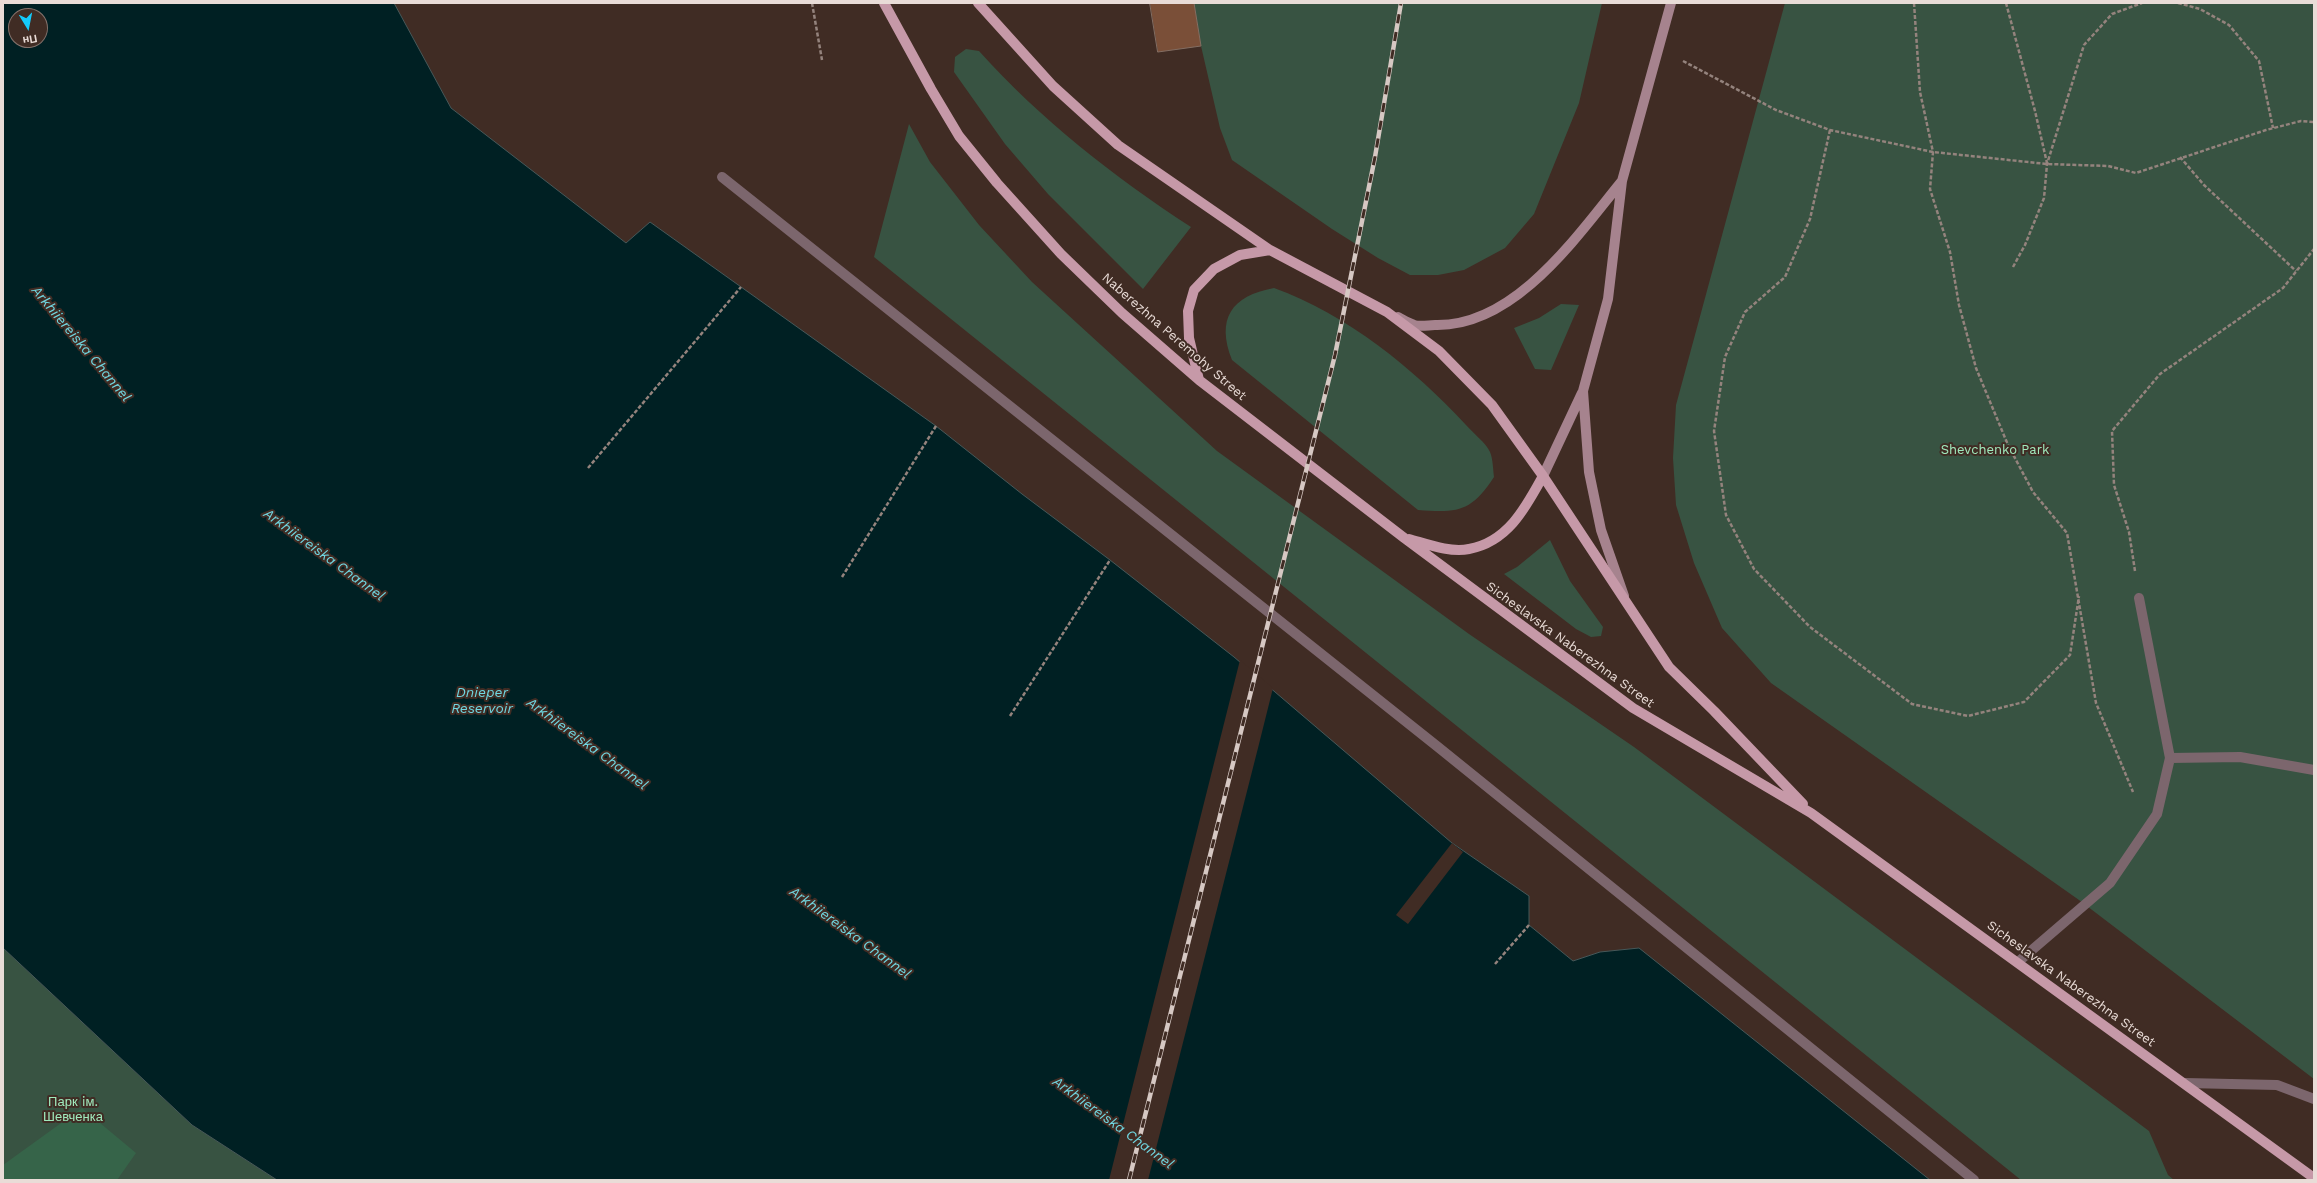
<!DOCTYPE html>
<html>
<head>
<meta charset="utf-8">
<style>
  body { margin:0 }
  #map { position:relative; width:2317px; height:1183px; overflow:hidden; background:#402c24; font-family:"Work Sans",sans-serif }
  canvas { display:block }
  .frame { position:absolute; inset:0; border:4px solid #e9dcd7; pointer-events:none }
  .north { position:absolute; left:8px; top:8px; width:40px; height:40px; box-sizing:border-box; background:#402c24; border:1px solid #84726c; border-radius:50%; rotate:170deg; font-size:11px; font-weight:700; line-height:16px; text-align:center; color:#e9dcd7 }
  .north::after { content:''; display:block; margin:auto; width:14px; height:18px; background:#14cafb; clip-path:polygon(50% 0,100% 100%,50% 72%,0 100%) }
</style>
</head>
<body>
<div id="map">
<canvas width="2317" height="1183"></canvas>
<div class="frame"></div>
<div class="north">Пн</div>
</div>
<script>
const context = document.querySelector('canvas').getContext('2d');
context.lineJoin = 'round';
function fillPath(path, color) { context.fillStyle = color; context.fill(path, 'evenodd'); }
function trace(path, color, width, dash) { context.strokeStyle = color; context.lineWidth = width; context.lineCap = dash ? 'butt' : 'round'; context.setLineDash(dash || []); context.stroke(path); }
function drawText(font, color, halo, rows, align = 'center') {
  context.font = font + ' "Work Sans",sans-serif'; context.lineWidth = 4; context.setLineDash([]); context.textBaseline = 'middle'; context.strokeStyle = halo; context.fillStyle = color; for (const [text, x, y, turn = 0] of rows) {
    context.save(); context.translate(x, y); context.rotate((+turn || 0) * Math.PI / 180); context.textAlign = isNaN(turn) ? turn : align; if (halo) context.strokeText(text, 0, 0); context.fillText(text, 0, 0); context.restore();
  }
}
fillPath(new Path2D(`
  M1194,3H1602L1579,103L1534,214L1505,248L1464,270L1438,275H1410L1378,258L1332,229L1232,160L1220,128L1201,46Z
  M1785,3H2314V1079L2079,900L1771,683L1722,628L1694,563L1676,505L1673,458L1676,405Z
  M966,49L979,51C1041,120 1113,176 1191,227L1143,289L1048,194L1005,144L954,72L955,57Z
  M909,124L930,162L979,225L1032,282L1217,451L1469,634L1634,747L2149,1131L2168,1175L2174,1180H2021L874,257Z
  M1274,288C1348,315 1413,368 1466,425C1473,433 1486,443 1490,452C1493,459 1493,469 1494,477C1471,512 1458,513 1418,510L1232,360C1216,319 1231,296 1274,288Z
  M1561,304L1579,305L1551,370L1535,369L1514,328L1539,318Z
  M1550,540L1570,581L1603,627L1601,636L1591,637L1576,629L1504,574L1517,567Z
  M3,948L192,1125L277,1180H3Z`), '#385342');
fillPath(new Path2D(`
  M82,1108L136,1153L117,1180H3V1165Z`), '#366449');
const water = new Path2D(`
  M3,3H394L451,108L626,243L650,222L936,426L1022,494L1110,560L1234,657L1452,843L1529,896V925L1573,961L1600,952L1639,948L1930,1180H277L192,1125L3,948ZM16,16H40V40H16Z`);
fillPath(water, '#002023');
trace(water, '#465859', 1);
fillPath(new Path2D(`
  M1240,660L1273,688L1258,748L1148,1180H1109Z
  M1452,843L1463,852L1408,924L1396,915Z`), '#402c24');
const building = new Path2D(`
  M1150,3H1194L1201,46L1158,52Z`);
fillPath(building, '#7a4f38');
trace(building, '#836e63', 1);
trace(new Path2D(`
  M812,3L822,60
  M1914,3L1920,92L1933,152L1930,189L1950,252L1959,305L1976,368L2008,445L2033,492L2067,533L2096,703L2133,792
  M2006,3L2035,111L2047,163
  M2178,3L2200,9L2229,25L2259,61L2273,128
  M1683,61L1776,110L1830,130L1933,152L2047,164L2108,166L2136,173L2266,130L2301,121L2314,122
  M1830,130L1810,219L1785,277L1745,312L1725,357L1714,431L1726,515L1754,569L1810,627L1912,704L1968,716L2024,702L2070,655L2079,596
  M2180,157L2204,185L2296,271
  M2013,267L2025,245L2044,198L2047,164L2084,45L2112,14L2142,3
  M588,468L741,287
  M2135,571L2129,532L2114,485L2112,431L2160,374L2283,288L2314,249
  M842,577L936,426
  M1010,716L1110,560
  M1495,964L1529,925`), '#94837d', 2.5, [4, 2]);
trace(new Path2D(`
  M2170,758L2240,757L2314,770
  M2018,962L2110,883L2157,814L2170,758L2139,598
  M2185,1083L2277,1085L2314,1099`), '#7c666d', 10);
trace(new Path2D(`
  M722,177L1438,747L1974,1180`), '#7c666d', 10);
trace(new Path2D(`
  M1398,317C1403,320 1409,323 1414,325C1420,327 1429,325 1435,325C1515,327 1577,236 1622,181
  M1543,476L1582,393
  M1624,596L1601,530L1589,472L1583,391L1608,299L1622,181L1671,3`), '#a6838e', 10);
trace(new Path2D(`
  M884,3L931,89L959,136L997,183L1061,254L1122,313L1199,380L1403,537L1633,708L1811,813L2314,1178
  M978,3L1053,86L1118,145L1270,250L1387,312L1439,351L1492,405L1543,476L1669,667L1714,711L1803,804
  M1199,380L1189,338L1188,311L1194,290L1214,269L1240,255L1270,250
  M1409,539C1427,544 1450,553 1469,549C1508,542 1526,507 1543,476`), '#c699a8', 10);
const rail = new Path2D(`
  M1129,1180L1335,355L1375,157L1401,3`);
trace(rail, '#d6c8c3', 4.5);
trace(rail, '#402c24', 3, [9]);
drawText('13px', '#e9dcd7', '#402c24', [
  ["Naberezhna Peremohy Street",1174,337,41],
  ["Sicheslavska Naberezhna Street",1570,645,36],
  ["Sicheslavska Naberezhna Street",2071,984,36]
]);
drawText('13px', '#a0eabd', '#402c24', [
  ["Shevchenko Park",1995,450],
  ["Парк iм.",73,1102],
  ["Шевченка",73,1117]
]);
drawText('italic 14px', '#70d7e1', '#402c24', [
  ["Arkhiiereiska Channel",81,344,50],
  ["Arkhiiereiska Channel",324,555,36],
  ["Dnieper",482,693],
  ["Reservoir",482,709],
  ["Arkhiiereiska Channel",587,744,36],
  ["Arkhiiereiska Channel",850,933,36],
  ["Arkhiiereiska Channel",1113,1123,36]
]);
</script>
</body>
</html>
